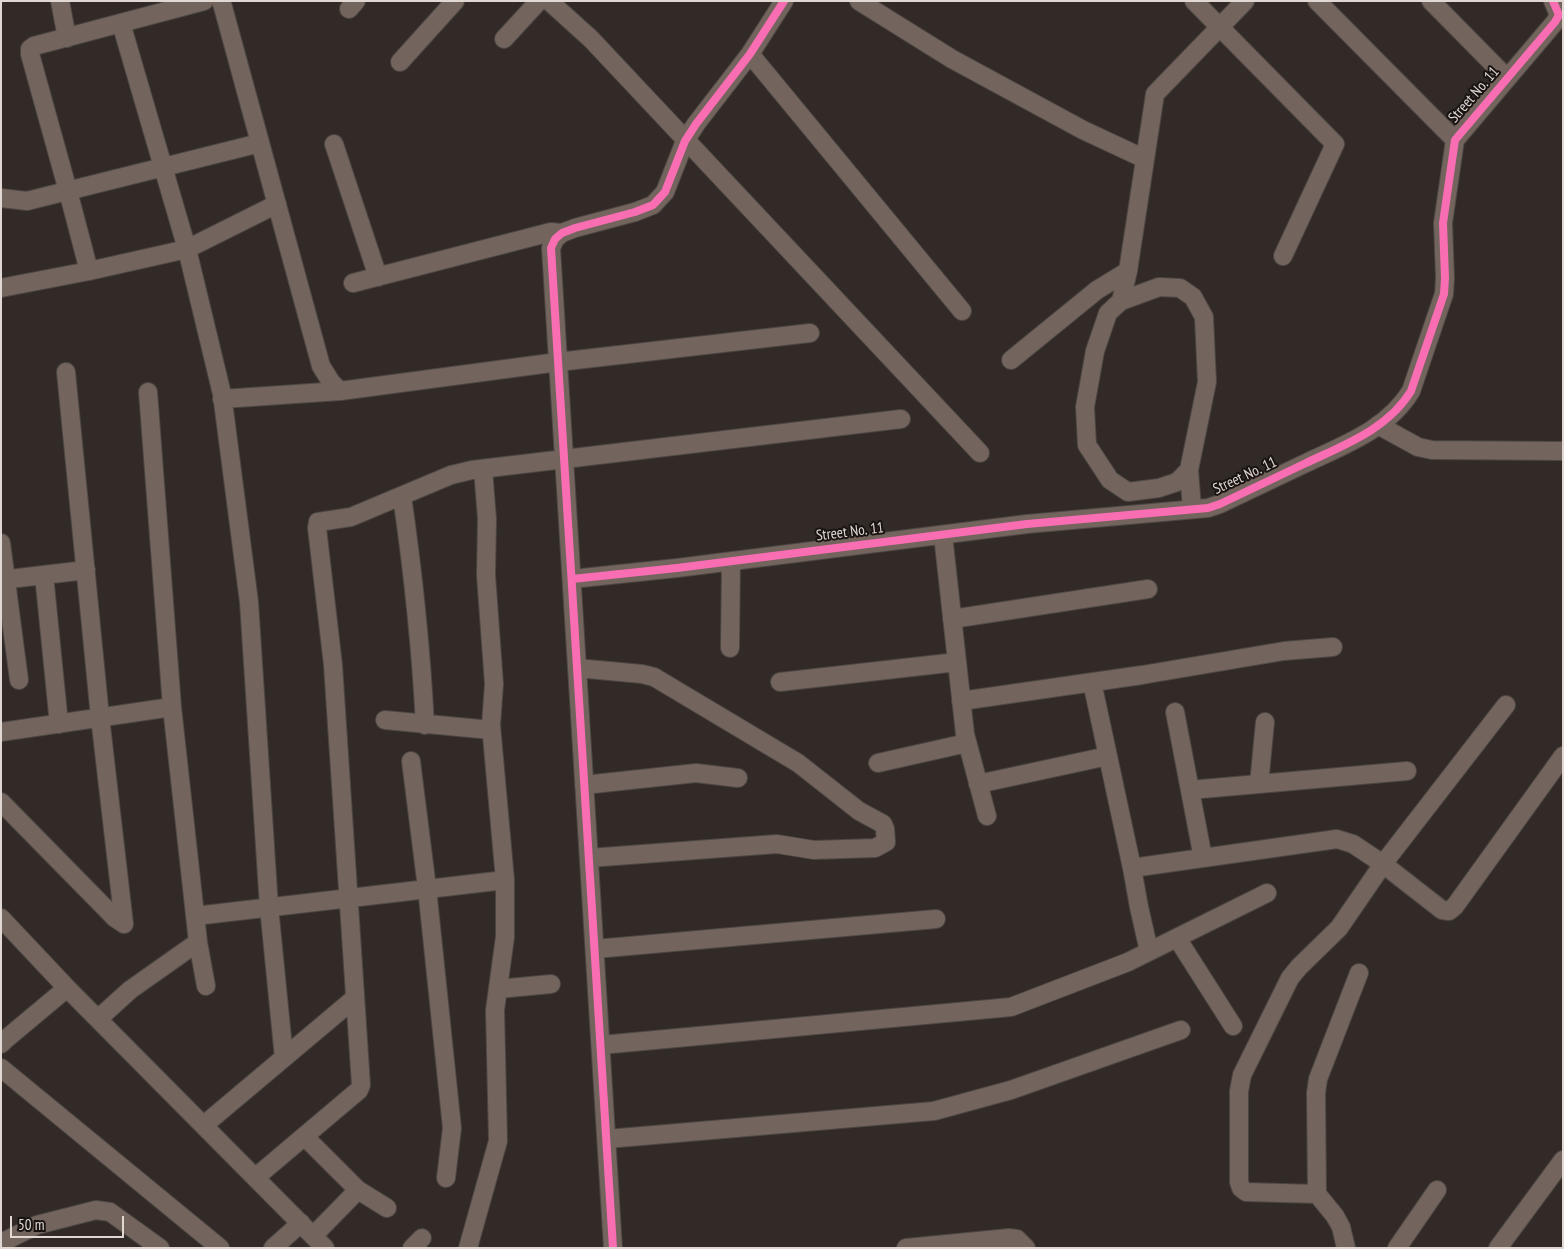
<!DOCTYPE html>
<html>
<head>
<meta charset="utf-8">
<style>
  body { margin:0 }
  #map { position:relative; width:1564px; height:1249px; overflow:hidden; background:#322a27; font-family:"PT Sans Narrow",sans-serif }
  canvas { display:block }
  .frame { position:absolute; inset:0; border:2px solid #e1d8d4; pointer-events:none }
  .scale { position:absolute; left:10px; top:1216px; width:114px; height:22px; box-sizing:border-box; border:2px solid #e1d8d4; border-top:0; padding-left:6px; font-size:15px; line-height:18px; white-space:nowrap; color:#e1d8d4; -webkit-text-stroke:4px #191311; paint-order:stroke }
</style>
</head>
<body>
<div id="map">
<canvas width="1564" height="1249"></canvas>
<div class="frame"></div>
<div class="scale">50 m</div>
</div>
<script>
const context = document.querySelector('canvas').getContext('2d');
context.lineJoin = 'round';
function trace(path, color, width, dash) { context.strokeStyle = color; context.lineWidth = width; context.lineCap = dash ? 'butt' : 'round'; context.setLineDash(dash || []); context.stroke(path); }
function drawText(font, color, halo, rows, align = 'center') {
  context.font = font + ' "PT Sans Narrow",sans-serif'; context.lineWidth = 4; context.setLineDash([]); context.textBaseline = 'middle'; context.strokeStyle = halo; context.fillStyle = color; for (const [text, x, y, turn = 0] of rows) {
    context.save(); context.translate(x, y); context.rotate((+turn || 0) * Math.PI / 180); context.textAlign = isNaN(turn) ? turn : align; if (halo) context.strokeText(text, 0, 0); context.fillText(text, 0, 0); context.restore();
  }
}
const minor = new Path2D(`
  M60,1L67,38
  M221,1L223,7L321,366L331,382L340,391
  M549,1L591,39L980,453
  M859,1L952,59L1083,130L1145,159
  M1194,1L1335,144L1283,256
  M1317,1L1455,140
  M1431,1L1507,78
  M349,9L356,1
  M121,23L187,249L222,394L249,602L269,907L284,1058
  M504,39L539,1
  M750,54L962,311
  M400,62L455,1
  M334,144L378,277
  M1,198L27,201L260,143
  M89,271L68,191L30,54V49L34,46L204,1
  M353,283L551,232L562,233
  M1,288L89,271L187,249L277,204
  M1121,301L1128,271L1155,94L1245,1
  M1011,360L1097,290L1128,271
  M66,372L100,717L124,924
  M148,392L172,707L198,942L206,986
  M222,399L340,391L558,362L810,333
  M1378,425L1418,447L1432,450L1563,451
  M1189,470L1177,482L1159,488L1128,492L1110,480L1087,445L1085,407L1095,351L1108,313L1121,301L1159,287L1180,288L1193,297L1204,317L1207,382L1189,470L1192,509
  M402,496C413,572 421,648 425,725
  M943,535L965,734L987,816
  M1,543L19,680
  M44,575L59,724
  M572,579L677,568L1027,524L1208,508L1220,504C1249,490 1277,477 1306,463C1344,445 1388,429 1411,391L1444,294L1445,278L1443,223L1455,140L1555,22L1559,15L1553,1
  M1,580L86,570
  M952,619L1148,589
  M730,648L731,561
  M577,668L642,674L654,677L798,763L859,811L883,824L885,829L886,842L875,848L814,850L777,844L589,858
  M780,682L957,662
  M1092,682L1132,868L1139,907L1149,951
  M961,701L1142,675L1284,651L1333,647
  M1175,712L1203,858
  M385,720L491,730
  M1,732L172,707
  M411,761L427,888L452,1128L446,1178
  M878,763L967,743
  M978,784L1108,756
  M1259,784L1265,722
  M584,785L696,773L738,778
  M1190,790L1407,771
  M1,802L115,918L124,924
  M1132,868L1337,839L1353,844L1383,864L1442,910L1449,911L1455,906L1563,756
  M195,916L505,880
  M1,918L67,988L325,1248
  M1177,938L1233,1026
  M595,949L936,919
  M498,989L551,984
  M98,1019L130,990L198,942
  M1,1044L6,1039L67,988
  M601,1045L1011,1007L1128,962L1267,893
  M1,1068L220,1248
  M204,1125L355,998
  M305,1137L358,1190L387,1208
  M607,1139L934,1111L1011,1090L1181,1030
  M256,1177L359,1090L361,1085L333,665L317,528L318,522L351,517L451,475L472,470L901,419
  M1317,1194L1246,1192L1241,1188L1239,1182V1091L1242,1075L1290,978L1299,967L1339,928L1383,864L1506,705
  M313,1236L358,1190
  M1,1243L37,1225L96,1210L110,1212L160,1248
  M273,1248L301,1223
  M412,1248L422,1238
  M468,1248L498,1141L495,1010L505,937V880L491,725L494,684L486,575L487,519L483,469
  M613,1248L551,248L555,239L562,233L575,228L635,212L653,205L665,192L685,141L696,124L750,54L784,1
  M906,1248L1009,1238L1017,1239L1026,1248
  M1346,1248L1341,1227L1335,1216L1317,1194L1316,1093L1318,1079L1359,973
  M1397,1248L1437,1190
  M1498,1248L1563,1160`);
trace(minor, '#4d4744', 20);
trace(minor, '#73655d', 18);
trace(new Path2D(`
  M572,579L677,568L1027,524L1208,508L1220,504C1249,490 1277,477 1306,463C1344,445 1388,429 1411,391L1444,294L1445,278L1443,223L1455,140L1555,22L1559,15L1553,1
  M613,1248L551,248L555,239L562,233L575,228L635,212L653,205L665,192L685,141L696,124L750,54L784,1`), '#f96db3', 8);
drawText('15px', '#e1d8d4', '#191311', [
  ["Street No. 11",1474,95,-49],
  ["Street No. 11",1245,476,-25],
  ["Street No. 11",850,532,-7]
]);
</script>
</body>
</html>
